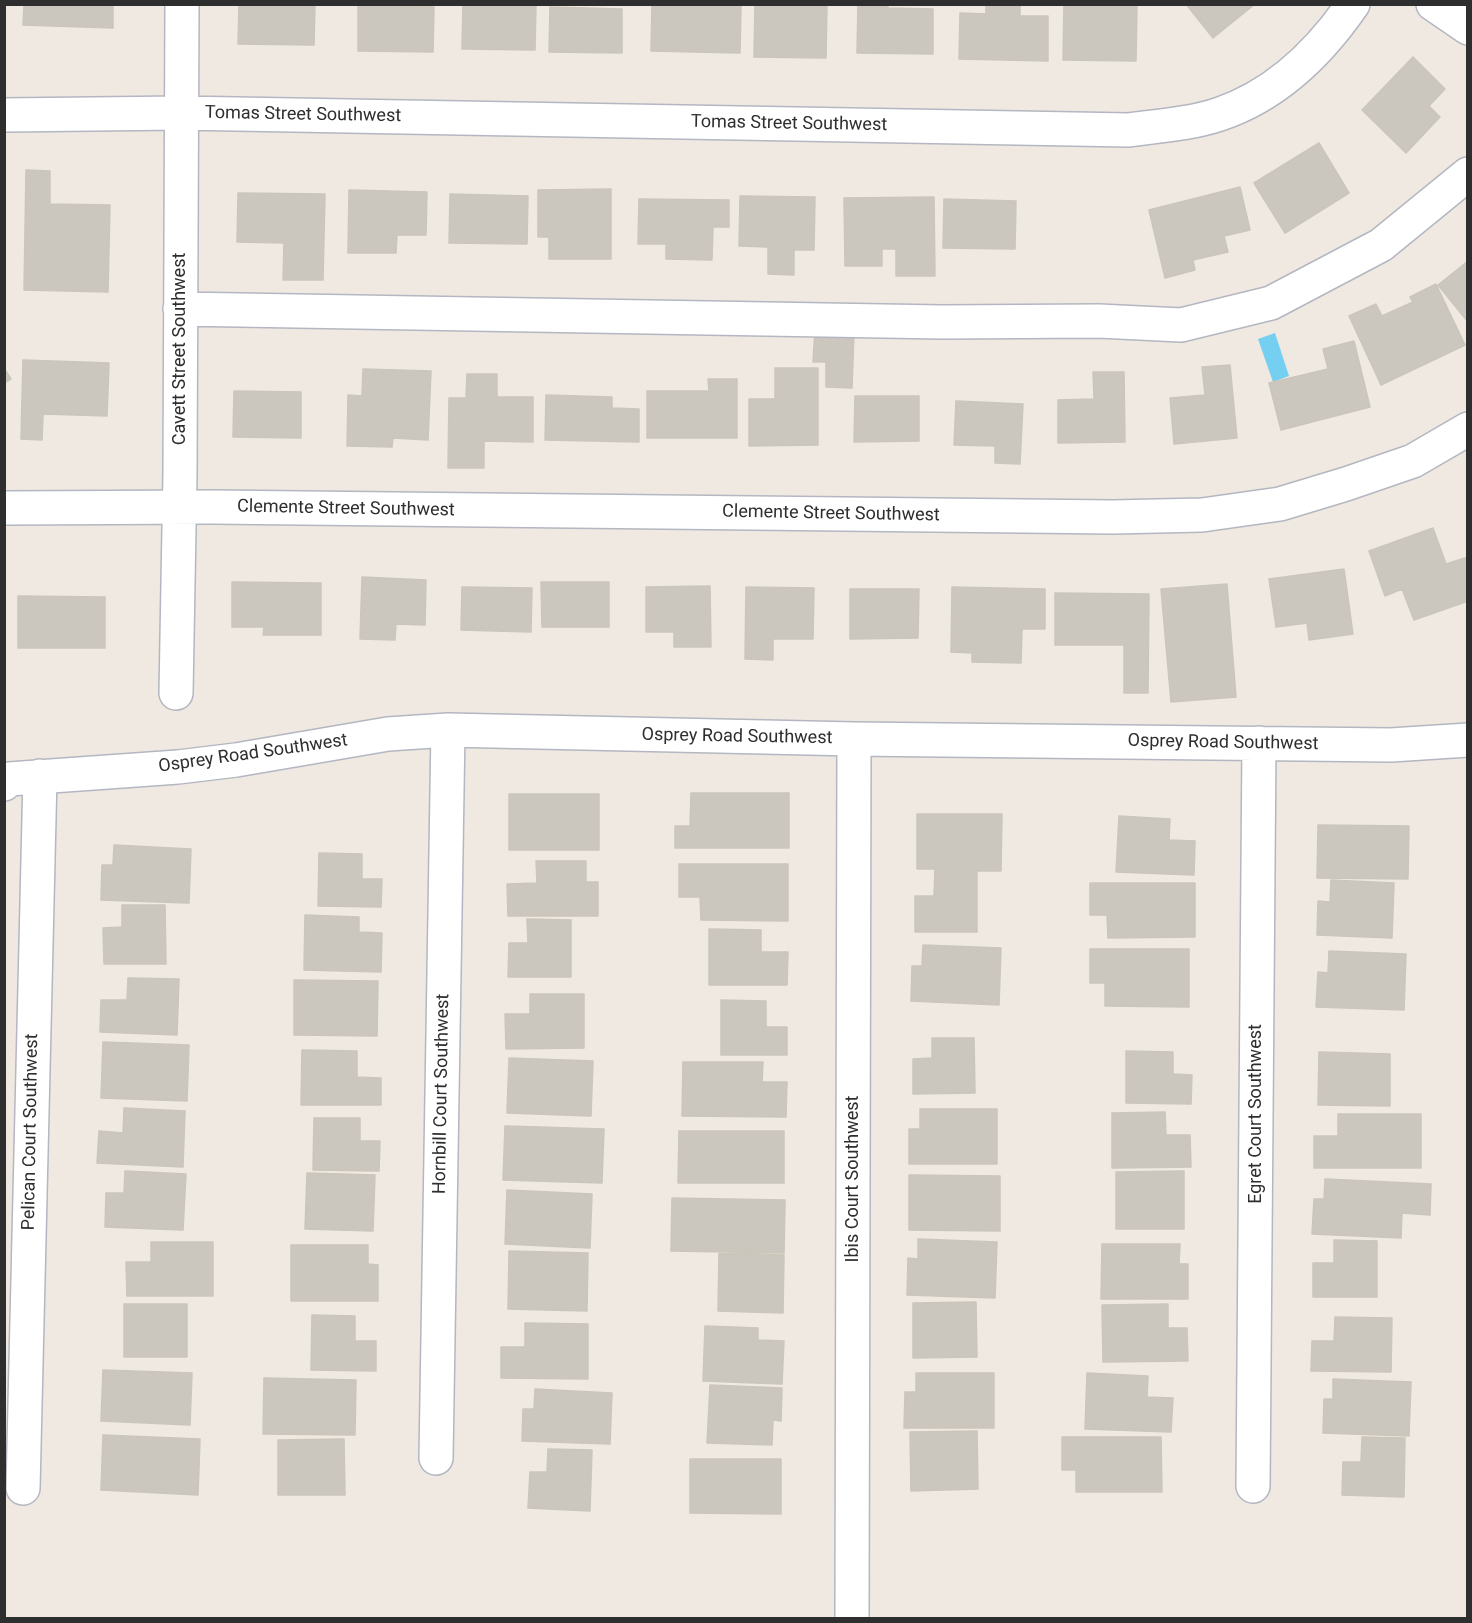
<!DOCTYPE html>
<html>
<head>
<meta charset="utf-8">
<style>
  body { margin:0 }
  #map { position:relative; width:1472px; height:1623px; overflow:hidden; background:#efe9e1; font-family:Roboto,sans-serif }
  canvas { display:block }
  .frame { position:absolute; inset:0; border:6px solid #2e2e2e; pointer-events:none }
</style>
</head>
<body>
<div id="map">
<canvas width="1472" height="1623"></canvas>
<div class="frame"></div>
</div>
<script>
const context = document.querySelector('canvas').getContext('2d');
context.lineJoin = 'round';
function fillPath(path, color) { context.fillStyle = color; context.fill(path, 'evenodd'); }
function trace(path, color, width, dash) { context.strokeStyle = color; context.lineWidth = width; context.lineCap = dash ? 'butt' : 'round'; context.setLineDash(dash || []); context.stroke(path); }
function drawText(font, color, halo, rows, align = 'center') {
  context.font = font + ' Roboto,sans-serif'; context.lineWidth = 5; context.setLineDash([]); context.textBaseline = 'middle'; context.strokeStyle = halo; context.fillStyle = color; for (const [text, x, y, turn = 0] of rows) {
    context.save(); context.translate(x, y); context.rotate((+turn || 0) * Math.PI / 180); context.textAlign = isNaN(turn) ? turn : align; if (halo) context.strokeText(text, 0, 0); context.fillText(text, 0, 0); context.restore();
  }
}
fillPath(new Path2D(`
  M1275,333L1289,376L1273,382L1258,339Z`), '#75cff0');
const building = new Path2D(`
  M24,4H113V28L23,25Z
  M239,4H315L314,45L238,44Z
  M358,4L434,7L433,52L358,51Z
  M463,4H536L535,50L462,49Z
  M652,4H741L740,53L651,51Z
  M755,4H827L826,58L754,57Z
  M858,4H888V8L933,9V54L857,53Z
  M986,4H1020V16H1048V61L959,59L960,13L986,14Z
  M1064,4H1137L1136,61L1063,60Z
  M1186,4H1255L1213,38Z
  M550,7L622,9V53L549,52Z
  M1413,57L1445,89L1429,106L1440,117L1406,153L1362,110Z
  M1319,143L1349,193L1285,233L1254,183Z
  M26,170L50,171V204L110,205L108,292L24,290Z
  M1240,187L1250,230L1224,236L1228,252L1193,260L1195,270L1165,278L1149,210Z
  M611,189V259H549V237H538V190Z
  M349,190L427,192L426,235H397L396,253H348Z
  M238,193L325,194L323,280H283L284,243L237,242Z
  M450,194L528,196L527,244L449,243Z
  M740,196L815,197L814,250H794V275L768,274V247L739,246Z
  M934,197L935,276H896V249H882V266H845L844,198Z
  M639,199L729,200V227H713L712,260L666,259V244H638Z
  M944,199L1016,201L1015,249L943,248Z
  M1468,261V322L1438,285Z
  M1436,284L1465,345L1381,385L1349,316L1376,304L1382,316L1413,302L1410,297Z
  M815,330L854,331L852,388L826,387V362H813Z
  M1354,341L1370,407L1281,430L1269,383L1328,369L1323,349Z
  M23,360L109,363L107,416L43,414L42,440L21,439Z
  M1230,365L1237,438L1174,444L1170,398L1205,395L1202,367Z
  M4,368L11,379L4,383Z
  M775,368H818V445L749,446V399H775Z
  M363,369L431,371L428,440L393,438L392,447L347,446L348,395L362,396Z
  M1093,372H1124L1125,442L1058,443V400L1094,399Z
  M467,374H497V397H533V442L484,441V468H448L449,398H466Z
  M708,379H737V438H647V391H709Z
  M234,391L301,392V438L233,437Z
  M546,395L612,397V408L639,409V442L545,440Z
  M855,396H919V441L854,442Z
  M956,401L1023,404L1020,464L995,463V446L954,445Z
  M1433,528L1446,564L1468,557V601L1414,620L1402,589L1385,596L1369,551Z
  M1344,569L1353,634L1309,640L1307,623L1276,627L1269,579Z
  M362,577L426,580L425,625L396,624L395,640L360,639Z
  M232,582L321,583V635H263L264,627H232Z
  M541,582H609V627H542Z
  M1227,584L1236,697L1171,702L1161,589Z
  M710,586L711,647H674V632H646V587Z
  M462,587L532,588L531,632L461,630Z
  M746,587L814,588L813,639H773V660L745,659Z
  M952,587L1045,589V629H1022L1021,663L972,662V653L951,652Z
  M850,589H919L918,638L850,639Z
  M1055,593L1149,594L1148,693H1124V645H1055Z
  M18,596L105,597V648H18Z
  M691,793H789V848H675V826H690Z
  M509,794H599V850H509Z
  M917,814H1002L1001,871H977V932H915V896H934L935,869H917Z
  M1119,816L1170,819L1169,840L1195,841L1194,875L1116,872Z
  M1318,825L1409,826L1408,879L1317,878Z
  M114,845L191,849L189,903L101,900L102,865H113Z
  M319,853L362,854V879H382L381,907L318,906Z
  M536,861H586V882H598V916H508L507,884L537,883Z
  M679,864H788V921L701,920L700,897H679Z
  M1331,880L1394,883L1392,938L1317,935L1318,901L1330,902Z
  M1090,883H1195V937L1108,938L1107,915H1090Z
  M122,905H165L166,964H104L103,928L122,927Z
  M305,915L359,917V932L382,933L381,972L304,970Z
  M527,919L571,920V977H508L509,943H528Z
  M709,929L761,930V952H788L787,985H709Z
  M923,945L1001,948L999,1005L911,1001L912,966H922Z
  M1090,949H1189V1007L1105,1006V983H1090Z
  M1329,951L1406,954L1404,1010L1316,1007L1318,972L1328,973Z
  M128,978L179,979L177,1035L100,1032L101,1000H127Z
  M294,980L378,981L377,1036L294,1035Z
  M530,994H584V1048L506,1049L505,1014H530Z
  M721,1000L766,1001V1027H787V1055H721Z
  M932,1038H974L975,1093L913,1094V1059L932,1058Z
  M103,1042L189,1045L187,1101L101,1098Z
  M302,1050L357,1051V1077L381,1078V1105H301Z
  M1126,1051L1173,1052V1074L1192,1075L1191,1104L1126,1103Z
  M1319,1052L1390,1054V1106L1318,1105Z
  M509,1058L593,1061L591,1116L507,1113Z
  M683,1062H763L762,1082H787L786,1117L682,1116Z
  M124,1108L185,1111L183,1167L97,1163L99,1131L123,1133Z
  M920,1109H997V1164H909V1129H920Z
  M1165,1112L1166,1135H1190L1191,1167L1112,1168V1113Z
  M1338,1114H1421V1168H1314V1136H1338Z
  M314,1118H360V1141H380L379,1171L313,1170Z
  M505,1126L604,1129L602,1183L503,1180Z
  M679,1131H784V1183H678Z
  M125,1171L186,1174L183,1230L105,1227L106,1193H124Z
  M1184,1171V1229H1116V1172Z
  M307,1173L375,1175L373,1231L305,1229Z
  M909,1175L1000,1176V1231L909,1230Z
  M1325,1179L1431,1184L1430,1215L1402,1213L1401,1238L1312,1234L1314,1199H1324Z
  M507,1190L592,1194L590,1248L505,1244Z
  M672,1198L785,1200L784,1253L671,1251Z
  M918,1239L997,1242L995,1298L907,1295L908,1258L918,1259Z
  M1334,1240L1377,1241V1297H1313V1263H1334Z
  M151,1242H213V1296H127L126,1262H151Z
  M1102,1244H1180L1179,1264H1188V1299H1101Z
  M291,1245H368V1264L378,1265V1301H291Z
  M509,1251L588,1253L587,1311L508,1309Z
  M719,1253L784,1255L783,1313L718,1311Z
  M976,1302L977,1357L913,1358V1303Z
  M124,1304H187V1357H124Z
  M1168,1304V1328H1187L1188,1361L1103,1362L1102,1305Z
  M312,1315L355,1316V1341H376V1371L311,1370Z
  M1335,1317L1392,1318L1391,1372L1311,1371L1312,1341H1334Z
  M525,1323L588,1324V1379L501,1378V1347H525Z
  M705,1326L758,1328V1340L784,1341L782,1384L703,1381Z
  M103,1370L192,1373L190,1425L101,1421Z
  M916,1373H994V1428H904L905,1392H916Z
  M1087,1373L1148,1376L1147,1397L1173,1398L1171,1432L1085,1429Z
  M264,1378L356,1380L355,1435L263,1434Z
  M1333,1379L1411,1382L1409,1436L1323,1433L1324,1399H1333Z
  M710,1385L782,1388L781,1421L773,1420L772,1445L707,1443Z
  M535,1389L612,1393L610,1444L522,1441L523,1409H534Z
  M977,1431L978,1489L911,1491L910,1432Z
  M103,1435L200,1439L198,1495L101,1490Z
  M1062,1437H1161L1162,1492H1076V1470H1062Z
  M1362,1437L1405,1438L1404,1497L1342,1495L1343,1462H1361Z
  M344,1439L345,1495H278V1440Z
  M548,1449L592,1450L590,1511L528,1508L530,1472H547Z
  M690,1459H781V1514L690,1513Z`);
fillPath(building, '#cbc7bf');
trace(building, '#cbc5ba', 1.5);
const minor = new Path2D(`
  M1433,4L1468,28
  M4,115L181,113L1129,130C1158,126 1191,124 1220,114C1276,95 1320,52 1353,4
  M180,309L942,322L1099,321L1181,325L1271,303L1381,245L1468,174
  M4,508L213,507L1113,517L1202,515L1280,504L1346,484L1413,461L1468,429
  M176,693L180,473L182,4
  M4,784L9,779L178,767L236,760L388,734L448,730L854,739L1391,745L1468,740
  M436,1458L448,730
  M1253,1486L1259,743
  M23,1488L40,776
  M852,1618L854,739`);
trace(minor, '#b4b7c1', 36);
trace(minor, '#fff', 33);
drawText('18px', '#2e2e2e', '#fff', [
  ["Tomas Street Southwest",303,115,1],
  ["Tomas Street Southwest",789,124,1],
  ["Cavett Street Southwest",180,349,-90],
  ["Clemente Street Southwest",346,509,1],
  ["Clemente Street Southwest",831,514,1],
  ["Osprey Road Southwest",737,737,1],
  ["Osprey Road Southwest",1223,743,1],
  ["Osprey Road Southwest",253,754,-8],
  ["Hornbill Court Southwest",442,1094,-89],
  ["Egret Court Southwest",1256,1114,-90],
  ["Pelican Court Southwest",31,1132,-89],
  ["Ibis Court Southwest",853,1179,-90]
]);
</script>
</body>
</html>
